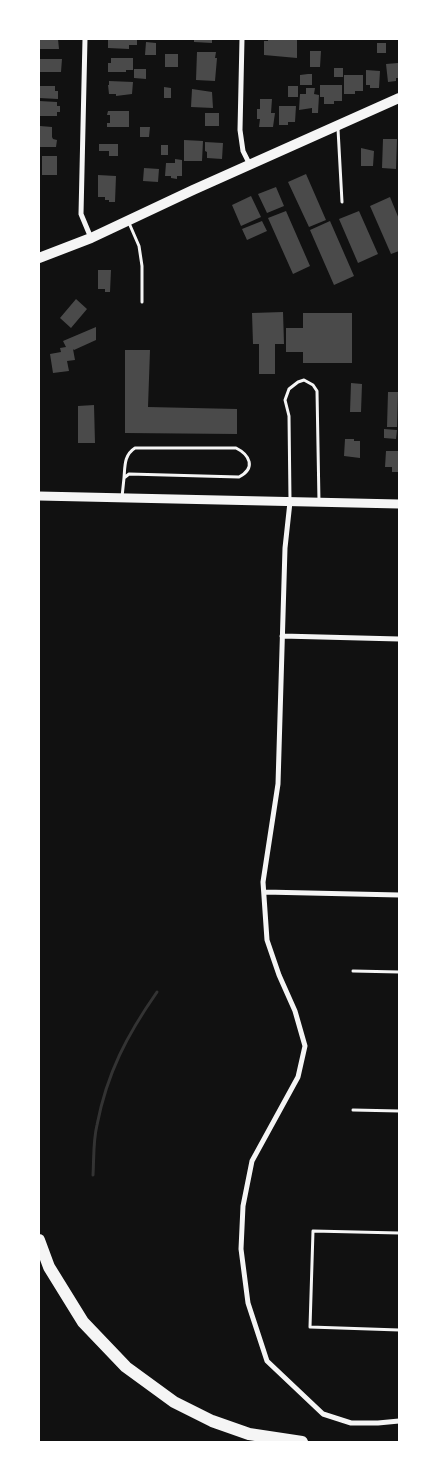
<!DOCTYPE html>
<html>
<head>
<meta charset="utf-8">
<style>
  body { margin:0 }
  #map { position:relative; width:438px; height:1481px; overflow:hidden; background:#111; font-family:Inter,sans-serif }
  canvas { display:block }
  .frame { position:absolute; inset:0; border:40px solid #fff; pointer-events:none }
</style>
</head>
<body>
<div id="map">
<canvas width="438" height="1481"></canvas>
<div class="frame"></div>
</div>
<script>
const context = document.querySelector('canvas').getContext('2d');
context.lineJoin = 'round';
function trace(path, color, width, dash) { context.strokeStyle = color; context.lineWidth = width; context.lineCap = dash ? 'butt' : 'round'; context.setLineDash(dash || []); context.stroke(path); }
function fillPath(path, color) { context.fillStyle = color; context.fill(path, 'evenodd'); }
trace(new Path2D(`
  M93,1175C94,1159 93,1141 97,1125C107,1073 127,1035 157,992`), '#333', 3);
fillPath(new Path2D(`
  M39,39H58L59,49H39Z
  M108,39H137V45H129V49L108,48Z
  M194,39H212V43L194,42Z
  M268,39H297V58L264,55V41H268Z
  M146,42L156,43V55H145Z
  M377,43H386V53H377Z
  M310,51H321L320,67H310Z
  M197,52H216L215,58H217L215,81L196,80Z
  M165,54H178V67H165Z
  M111,58H133V70H126V72H108V63H111Z
  M39,59H62L61,72H39Z
  M398,63L399,78H396V81L388,82L386,64Z
  M334,68H343V77H334Z
  M134,69H146V79L134,78Z
  M366,70L380,71L379,88H370V85H366Z
  M308,74H312V85H300V75Z
  M344,75H363V91H355V94H344Z
  M109,81L133,82L132,94L116,96V94H109L108,85H109Z
  M320,85H342V101H334V104H324V97H320Z
  M39,86H55V91H58V99L39,98Z
  M288,86H298V97H288Z
  M164,87L171,88V98H164Z
  M306,88H315L314,94L319,95L318,113H312V108L299,110L300,94H306Z
  M192,89L212,92L213,108L191,107Z
  M260,99H272L271,113H275L273,127H259L260,119H257V109H260Z
  M39,101L57,102V106H60V112H57V116H40Z
  M279,106H296L295,122H288V125H279Z
  M108,111H129V127H107V123H110V115H107Z
  M205,113H219V126H205Z
  M40,126L52,127V137L53,139L57,140L56,147H40Z
  M140,127H150L149,137H140Z
  M383,139H397L396,169L382,168Z
  M184,140L203,141L202,161H184Z
  M205,142L223,143L222,159L207,158V152L205,151Z
  M99,144H118V156H109V151H99Z
  M161,145H168V155H161Z
  M361,148L374,151L373,166H361Z
  M42,156H57V175H42Z
  M175,159L182,160V176H177V179L171,178V176H165L166,163H175Z
  M144,168L159,169L158,182L143,181Z
  M306,174L326,220L309,227L288,182Z
  M98,175L116,176L115,202H109V200H105V197H98Z
  M276,187L284,206L267,213L258,194Z
  M251,196L261,217L241,226L232,205Z
  M390,197L399,219V251L391,254L370,206Z
  M286,211L310,266L293,274L268,218Z
  M359,211L378,254L358,263L339,219Z
  M262,221L267,231L247,240L242,229Z
  M330,221L354,276L334,285L310,230Z
  M98,270H111L110,292H105V289H98Z
  M76,299L87,309L71,328L60,318Z
  M283,312L284,344H275V374H259V344H253L252,313Z
  M303,313H352V363H303V352H286V328H303Z
  M96,327V340L74,350L73,349L75,360L67,361L69,371L53,373L50,354L61,352L60,348L66,347L63,341Z
  M125,350H150L148,407L237,409V434L125,433Z
  M351,383L362,384L361,412H350Z
  M388,392H398L397,427H387Z
  M94,405L95,443H78V406Z
  M384,429L397,430L396,439L384,438Z
  M345,439H354V441H360V458L344,456Z
  M386,451H399V472H392V467H385Z`), '#4a4a4a');
trace(new Path2D(`
  M338,129L342,202
  M129,223L139,246L142,266V302
  M122,497L124,478L129,474L239,477C256,468 250,455 236,448H135C124,455 125,466 124,478
  M290,500L289,416L285,400L289,389L298,382L304,380L313,385L317,391L319,502
  M353,971L399,972
  M353,1110L399,1111
  M399,1233L313,1231L310,1327L399,1330`), '#f5f5f5', 3);
trace(new Path2D(`
  M85,39L81,214L91,238
  M242,39L240,130L243,151L250,165
  M290,502L285,548L278,784L263,882L267,940L279,975L295,1011L305,1046L298,1077L252,1161L243,1206L241,1249L248,1303L267,1361L323,1414L351,1423H378L399,1421
  M282,636L399,639
  M264,892L399,895`), '#f5f5f5', 5);
trace(new Path2D(`
  M39,496L399,504`), '#f5f5f5', 9);
trace(new Path2D(`
  M39,258L91,238L193,190L399,98`), '#f5f5f5', 10);
trace(new Path2D(`
  M39,1240L49,1267L83,1322L126,1367L174,1402L212,1421L249,1434L302,1442`), '#f5f5f5', 12);
</script>
</body>
</html>
